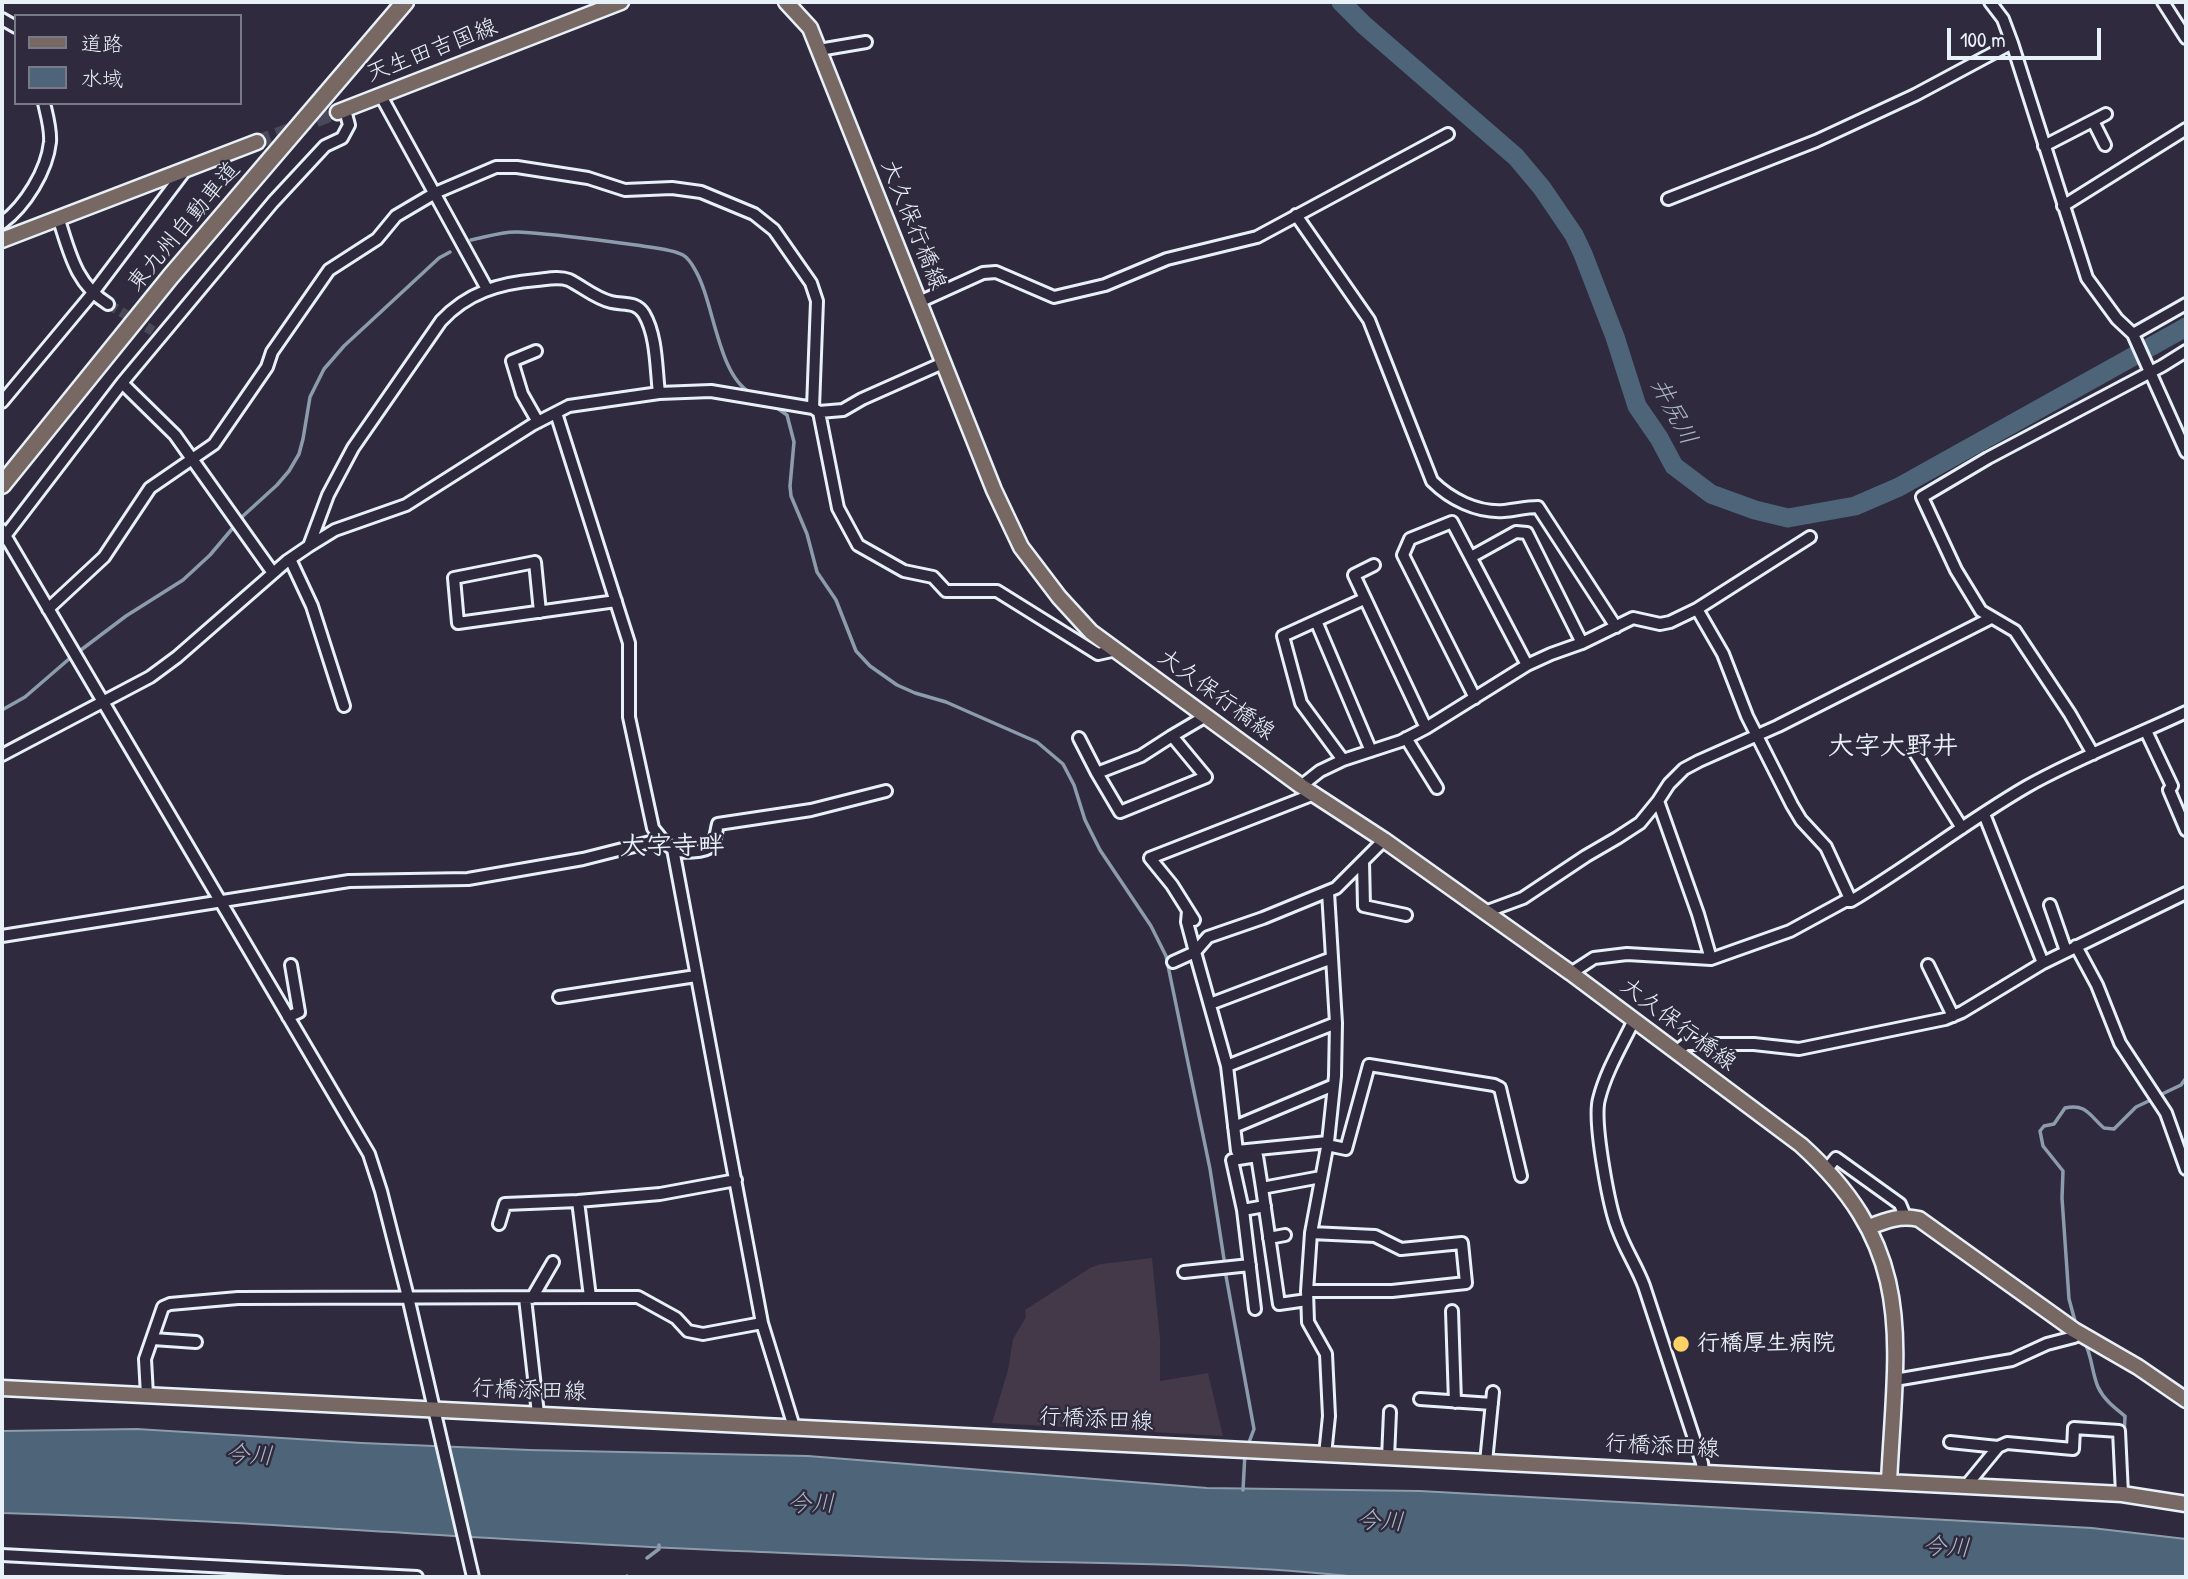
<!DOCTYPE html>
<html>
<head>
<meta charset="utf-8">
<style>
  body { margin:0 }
  #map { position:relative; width:2188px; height:1579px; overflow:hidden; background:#2f2a3d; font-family:"Patrick Hand","Klee One",sans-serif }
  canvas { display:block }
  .frame { position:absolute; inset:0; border:4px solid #e8f1f8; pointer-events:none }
  .legend { position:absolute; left:14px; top:14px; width:228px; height:91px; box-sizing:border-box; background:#2f2a3d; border:2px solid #797a88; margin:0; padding:9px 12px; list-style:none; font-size:21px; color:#e8f1f8 }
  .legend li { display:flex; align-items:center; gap:14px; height:35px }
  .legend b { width:35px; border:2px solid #797a88 }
  .scale { position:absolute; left:1947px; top:28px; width:154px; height:32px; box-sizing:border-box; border:4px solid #e8f1f8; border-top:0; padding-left:9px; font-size:21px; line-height:24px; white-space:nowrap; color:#e8f1f8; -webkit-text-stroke:5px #2f2a3d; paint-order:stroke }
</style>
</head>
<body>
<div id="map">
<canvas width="2188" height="1579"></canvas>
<div class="frame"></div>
<ul class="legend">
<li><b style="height:9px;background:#776864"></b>道路</li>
<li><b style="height:19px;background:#4e6479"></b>水域</li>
</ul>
<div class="scale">100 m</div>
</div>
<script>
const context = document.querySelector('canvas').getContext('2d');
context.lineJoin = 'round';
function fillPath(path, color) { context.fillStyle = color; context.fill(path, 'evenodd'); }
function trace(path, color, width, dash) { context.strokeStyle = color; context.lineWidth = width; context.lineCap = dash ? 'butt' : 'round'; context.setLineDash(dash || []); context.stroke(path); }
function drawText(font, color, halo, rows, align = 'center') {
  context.font = font + ' "Patrick Hand","Klee One",sans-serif'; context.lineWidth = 5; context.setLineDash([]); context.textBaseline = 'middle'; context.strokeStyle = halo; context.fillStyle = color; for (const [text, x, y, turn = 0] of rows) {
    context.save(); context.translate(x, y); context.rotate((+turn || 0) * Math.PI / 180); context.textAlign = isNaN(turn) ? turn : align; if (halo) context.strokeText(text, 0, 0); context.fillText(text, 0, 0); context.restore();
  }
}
fillPath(new Path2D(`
  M1152,1258L1160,1339V1381L1208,1373L1223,1436L992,1423L1008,1370L1013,1339L1026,1317L1025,1310L1090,1268L1101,1264Z`), '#433948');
const water = new Path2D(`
  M137,1429L362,1443L530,1450L808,1456L1207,1488L1420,1491L2092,1528L2186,1539V1577H1358C1229,1563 1100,1564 970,1560C893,1558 815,1554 738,1551C492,1541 247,1520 2,1513V1431Z`);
fillPath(water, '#4e6479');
trace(water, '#8c9cac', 2);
trace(new Path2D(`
  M471,240C486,237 503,231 518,232C558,234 597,240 636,245C648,247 673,249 683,255C687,257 692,264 694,268C714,299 717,375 751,393
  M773,405L787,415L794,442L790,486L791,496L807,534L817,572L836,600L856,651L870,666L897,685L915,693L946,702L1037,742L1063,764L1074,785L1085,820L1100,850L1151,926L1166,956L1210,1169L1224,1259
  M2,710L25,697L69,659L126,616L183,580L210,555L243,516L277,485L289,471L299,454L303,439L310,397L324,369L344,346L439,258L450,252
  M2160,1095L2181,1085L2186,1078
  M1226,1276L1254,1429L1248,1445
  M2075,1321L2069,1299L2062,1198L2063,1171L2043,1146L2040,1131L2044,1126L2054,1124L2065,1108C2086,1103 2090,1116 2104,1128L2114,1129L2136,1107L2153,1099
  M2085,1343C2092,1357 2092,1373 2098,1387C2104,1400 2115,1408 2125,1416L2124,1438
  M1243,1490L1245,1453
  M647,1558L659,1549V1545
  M625,1577L627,1576`), '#8c9cac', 3.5);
trace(new Path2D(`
  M1341,2L1364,25L1516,157L1542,188L1574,235L1583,254L1615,337L1637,406L1659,438L1674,466L1711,494L1755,510L1788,518L1855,506L1899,487L2186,327`), '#4e6479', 19);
trace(new Path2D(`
  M108,304L153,331`), '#4b4859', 10, [10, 5]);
trace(new Path2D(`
  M257,142L338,112`), '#4b4859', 14, [14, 7]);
const minor = new Path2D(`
  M1990,2L2003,19L2012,43L2087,278L2117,319L2133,334L2186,452
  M2163,2L2186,38
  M2,19L16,27
  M819,50L866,42
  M381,96L487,289
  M2093,121L2105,145
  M2044,146L2106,114
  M1668,199L1816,141L1915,95L2012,43
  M2063,206L2186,129
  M1296,215L1369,320L1432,481C1450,499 1477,513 1504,511C1515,510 1526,507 1538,507L1616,627
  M59,220C70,254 76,284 108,304
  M2,223C25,206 47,171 50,142C51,129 47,116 44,103
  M919,302L983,273L996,272L1054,297L1105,285L1167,259L1257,237L1448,134
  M2133,334L2186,304
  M536,351L512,361L522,394L538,422
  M122,383L175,435L273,573
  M2,402L92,294L184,172
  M819,412L838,508L858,545L904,571L933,577L946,591H997L1098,654L1116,650
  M556,413L629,643V717L653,828C658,834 665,845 673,849C681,853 705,853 711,846C716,840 716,831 718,824L811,810L886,791
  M2,530L369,1154L381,1191L408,1297L473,1577
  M2,540L122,383L273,202L325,146L342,138L349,125L345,110
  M309,546L328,495L353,448L441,321C467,293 499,283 537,280C547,279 559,276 569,280C583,287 595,298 611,302C624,305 636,301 644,314C657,336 656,369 659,393
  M1471,557L1516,532L1527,533L1582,643
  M290,559L312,606L344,706
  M1374,565L1354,575L1426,728
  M48,609L104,557L150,488L214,444L267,367L272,352L329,270L377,239L396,216L435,193L496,167H517L588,178L625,190L672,188L701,192L754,214L774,230L811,283L817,301L813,408
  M1697,609L1723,654L1747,716L1792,805L1801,820L1826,847L1851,901
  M540,612L535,562L454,578L458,623L616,601
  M1316,621L1371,751
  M1475,698L1403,555L1410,539L1452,522L1527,665
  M2146,731L2172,786L2169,790L2186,830
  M1172,736L1141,756L1097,773L1120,812L1206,777L1172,736L1206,716
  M1079,738L1097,773
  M1406,738L1437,788
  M1914,751L1962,828
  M2093,754L2070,714L2015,631L1981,611L1956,570L1922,497L1988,458L2162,366L2186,351
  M2,755L150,677L177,657L287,561L309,546L335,530L406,505L532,425L569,406L659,393L711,391L813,408L819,412L843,410L862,399L943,363
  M1343,760L1301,703L1283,636L1364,599
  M1301,786L1320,771L1343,760L1401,741L1426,728L1527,665L1551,654L1582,643L1633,618L1660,624L1670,622L1697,609L1810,537
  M1984,814L2043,963
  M673,849L762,1323L794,1427
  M1363,861L1364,906L1406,915
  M2050,905L2066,951
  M1485,912L1523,898L1586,856L1617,838L1640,823L1658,801
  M1194,920L1172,885L1150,858L1314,794
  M2,936L349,881L468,879L583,859L662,839
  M2076,946L2097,985L2120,1043L2166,1113L2186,1169
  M1711,959L1698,914L1658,801L1669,784L1684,769L1699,761L1778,726L1991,618
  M1173,962L1195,952L1187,922L1188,911
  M1928,965L1953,1016
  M1571,973L1594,958L1627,954L1711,959L1790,931L1845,901H1851C1911,865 1966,822 2026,787C2077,758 2133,737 2186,712
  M559,997L696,976
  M1210,1004L1332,958
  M288,1017L299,1012L291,965
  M1634,1020C1622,1045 1606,1071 1599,1099C1593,1121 1609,1210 1619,1232C1626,1251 1637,1267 1644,1286L1702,1463L1703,1472
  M1676,1052L1686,1044H1754L1799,1049L1945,1019L1962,1012L2043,963L2186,893
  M1227,1066L1336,1023
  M1234,1127L1334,1085
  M1328,1142L1237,1151L1227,1066L1195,952L1208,937L1263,918L1336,888L1384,840
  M1327,1145L1346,1149L1369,1065L1494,1085L1500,1088L1521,1176
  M1827,1169L1836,1158L1900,1204L1905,1216
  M1262,1188L1257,1156L1232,1160L1243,1210L1265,1206
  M1243,1210L1255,1309
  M499,1224L505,1204L578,1201
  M1269,1238L1285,1235
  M1184,1272L1250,1265
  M1307,1291H1392L1466,1283L1462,1243L1401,1249L1375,1236L1311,1233
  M590,1297H638L676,1318L688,1331L703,1334L762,1323
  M525,1298L538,1414
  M532,1298L553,1262
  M1307,1300L1279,1304L1262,1188L1321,1177
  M1452,1311L1455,1402
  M153,1339L196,1342
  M1895,1380L2012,1360L2047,1344L2074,1337V1330
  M147,1395L145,1359L163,1307L170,1304L238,1298L590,1297L578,1201L660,1194L736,1180
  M1420,1399L1492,1404
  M1950,1442L1998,1447
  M1325,1455L1329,1416L1326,1354L1308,1322L1307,1291L1311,1233L1328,1142L1335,1076L1336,1023L1328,892
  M1388,1458L1390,1412
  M1486,1462L1493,1392
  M1966,1486L1998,1447L2007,1443L2073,1449L2074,1428L2119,1431L2122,1494
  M2,1555L417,1577`);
const major = new Path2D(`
  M786,2L810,28L994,490L1021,547L1059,597L1091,632L1301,786L1384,840L1571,973L1801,1145C1918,1251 1896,1339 1889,1482
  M338,112L621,2
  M2,240L257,142
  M1869,1227C1887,1220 1900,1215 1919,1219L2074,1330L2138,1367L2186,1400
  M2,1388L1966,1486L2122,1494L2186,1504`);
const highway = new Path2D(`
  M2,485L171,276L405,2`);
trace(minor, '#e8f1f8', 16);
trace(major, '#e8f1f8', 19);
trace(highway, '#e8f1f8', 21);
trace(minor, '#2f2a3d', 10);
trace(major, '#776864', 14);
trace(highway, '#776864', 16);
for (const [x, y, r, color] of [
  [1681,1344,9,"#ffd166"]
]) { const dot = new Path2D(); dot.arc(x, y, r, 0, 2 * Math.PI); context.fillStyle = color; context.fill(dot); trace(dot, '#2f2a3d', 2.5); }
drawText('23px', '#e8f1f8', '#2f2a3d', [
  ["天生田吉国線",432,51,-21],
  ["大久保行橋線",913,225,68],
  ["東九州自動車道",184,227,-50],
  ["大久保行橋線",1216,695,36],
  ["大久保行橋線",1678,1025,37],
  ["行橋添田線",529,1391,2],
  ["行橋添田線",1096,1420,3],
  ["行橋添田線",1662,1447,3]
]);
drawText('bold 23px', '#e8f1f8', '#2f2a3d', [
  ["行橋厚生病院",1697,1344]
], 'left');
drawText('italic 24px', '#aab9c5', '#2f2a3d', [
  ["井尻川",1673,412,62],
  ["今川",249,1456,3],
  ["今川",811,1505],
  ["今川",1380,1522,3],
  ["今川",1946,1548,3]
]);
drawText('bold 26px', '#e8f1f8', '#2f2a3d', [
  ["大字大野井",1893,747],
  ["大字寺畔",672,847]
]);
</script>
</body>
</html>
